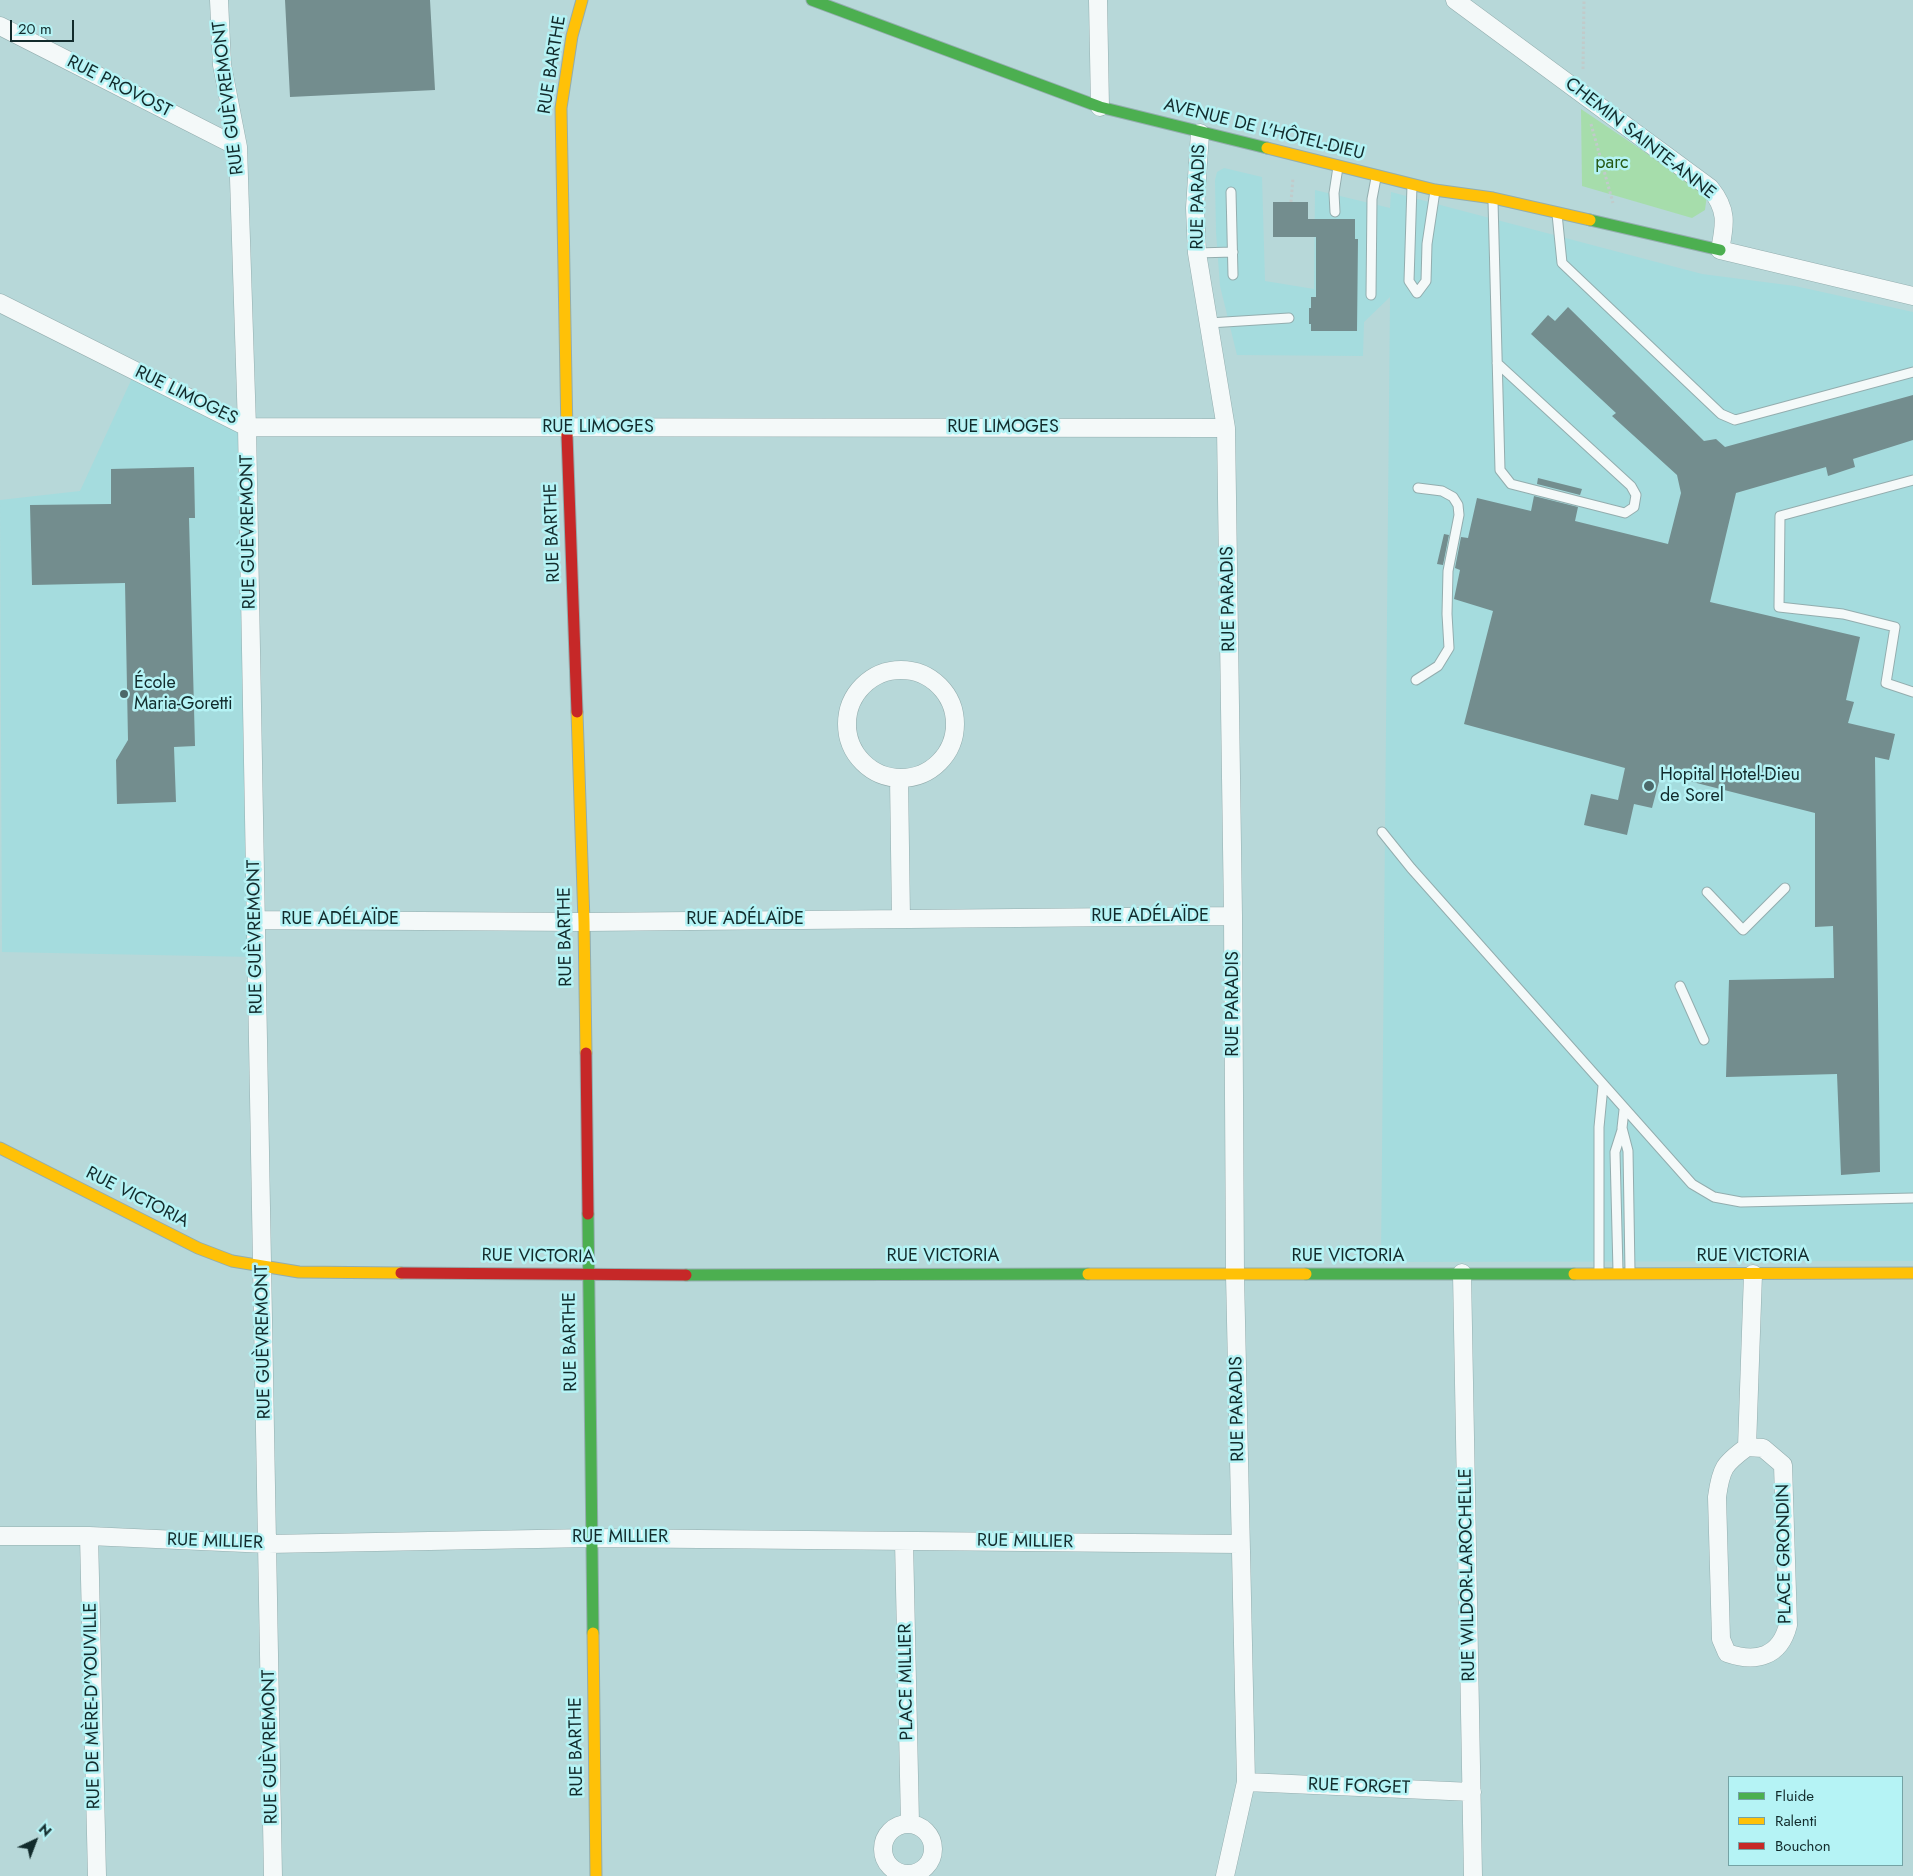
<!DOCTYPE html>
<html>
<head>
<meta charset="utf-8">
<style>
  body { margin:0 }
  #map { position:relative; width:1913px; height:1876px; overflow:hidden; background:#b7d8d9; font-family:Jost,sans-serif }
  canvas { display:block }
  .legend { position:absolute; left:1728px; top:1776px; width:175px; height:90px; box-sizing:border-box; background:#b5f3f5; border:1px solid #74a3a5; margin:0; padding:6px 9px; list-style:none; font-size:15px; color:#122b2c }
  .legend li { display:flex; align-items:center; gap:10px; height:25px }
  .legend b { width:25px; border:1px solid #74a3a5 }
  .north { position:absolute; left:10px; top:1816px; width:50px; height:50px; -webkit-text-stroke:4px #b5f3f5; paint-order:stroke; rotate:43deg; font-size:14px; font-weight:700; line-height:20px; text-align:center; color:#122b2c }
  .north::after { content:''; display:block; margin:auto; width:18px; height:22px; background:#122b2c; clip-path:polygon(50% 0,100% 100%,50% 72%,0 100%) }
  .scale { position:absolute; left:10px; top:20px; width:64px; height:22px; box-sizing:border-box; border:2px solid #122b2c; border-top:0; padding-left:6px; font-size:15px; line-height:18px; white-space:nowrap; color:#122b2c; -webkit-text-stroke:4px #b5f3f5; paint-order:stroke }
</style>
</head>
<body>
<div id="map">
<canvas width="1913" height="1876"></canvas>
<ul class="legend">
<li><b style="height:6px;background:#4caf50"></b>Fluide</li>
<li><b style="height:6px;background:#ffc107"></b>Ralenti</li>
<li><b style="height:6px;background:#c62828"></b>Bouchon</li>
</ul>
<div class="north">N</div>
<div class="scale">20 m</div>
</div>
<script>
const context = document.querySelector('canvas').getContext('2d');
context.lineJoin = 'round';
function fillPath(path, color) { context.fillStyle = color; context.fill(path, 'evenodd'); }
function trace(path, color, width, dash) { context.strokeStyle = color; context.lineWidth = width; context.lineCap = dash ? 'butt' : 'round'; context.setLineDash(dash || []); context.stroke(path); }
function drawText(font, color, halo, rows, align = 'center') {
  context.font = font + ' Jost,sans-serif'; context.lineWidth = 5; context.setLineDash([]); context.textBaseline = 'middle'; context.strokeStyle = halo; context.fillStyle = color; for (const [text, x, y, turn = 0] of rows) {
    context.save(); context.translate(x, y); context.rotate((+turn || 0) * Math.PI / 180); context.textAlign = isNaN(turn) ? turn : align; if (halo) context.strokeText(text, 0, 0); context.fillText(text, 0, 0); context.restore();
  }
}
fillPath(new Path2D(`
  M1224,168L1262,177L1265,281L1314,289L1315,190L1390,208L1391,192L1702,274L1795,286L1913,312V1261L1381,1262L1390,297L1364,322L1363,356L1237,355L1220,286L1216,232L1215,180L1217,172Z
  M133,376L242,425L253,957L2,952L0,500L80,491Z`), '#a5dcde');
fillPath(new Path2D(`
  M1581,109L1707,194L1705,210L1692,218L1582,186Z`), '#a6ddab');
fillPath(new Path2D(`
  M285,0H430L435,90L290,97Z
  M1273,202H1308V219H1355V239H1358L1357,331H1311V324H1309V308H1311V297H1316V237H1273Z
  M1568,307L1704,441L1716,439L1725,447L1913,395V440L1853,459L1855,467L1828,476L1826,467L1736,493L1710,602L1860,637L1846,700L1854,702L1848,723L1895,734L1889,760L1875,757L1880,1172L1841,1175L1837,1074L1726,1077L1729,980L1834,978L1833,926L1815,927V813L1661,774L1652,808L1634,804L1627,835L1584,825L1591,794L1618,800L1625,768L1464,724L1493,611L1454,599L1460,570L1455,568L1461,537L1468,538L1477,498L1531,511L1534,496L1578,507L1575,521L1668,544L1681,493L1677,475L1612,416L1616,413L1531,334L1548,315L1555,321Z
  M194,467L195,518H189L195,746L174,747L176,802L117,804L116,760L128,740L125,583L32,585L30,505L111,504V469Z
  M1538,478L1582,489L1580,495L1537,484Z
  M1444,534L1449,535L1443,565L1437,564Z`), '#738d8e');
const lane = new Path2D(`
  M1412,185L1409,281L1417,293L1426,281L1427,244L1435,191
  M1231,192L1233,275
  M1493,201L1500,470L1511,484L1625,513L1634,507L1636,495L1631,486L1497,363
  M1335,212L1334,193L1338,167
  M1557,214L1562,263L1721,414L1735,420L1913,372
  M1197,253L1233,252
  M1371,295L1372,199L1376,178
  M1209,323L1289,318
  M1913,480L1780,516L1779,607L1843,614L1895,627L1886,683L1913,692
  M1416,680L1438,666L1449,648L1447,614L1448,571L1459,515L1458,505L1453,497L1442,491L1418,488
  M1382,832L1411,868L1692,1184L1714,1197L1741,1202L1913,1198
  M1707,892L1743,930L1785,888
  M1680,986L1704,1040
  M1624,1110L1622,1128L1628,1151L1630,1271
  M1618,1271L1615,1152L1622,1130
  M1599,1273V1127L1603,1086`);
const street = new Path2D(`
  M219,0L222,65L238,147L247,427L273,1876
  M1098,0L1100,107
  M1455,0L1710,188C1728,210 1725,224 1720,250L1913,296
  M0,26L238,147
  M1200,133L1195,208L1197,253L1226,428L1233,916L1235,1275L1246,1782L1225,1876
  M0,303L247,427L1226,428
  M847 724a54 54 0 1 1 108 0a54 54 0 1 1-108 0Z
  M899,778L901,919
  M256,920L584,922L1233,916
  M1462,1273L1473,1876
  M1747,1447L1763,1448L1783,1465L1788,1625C1780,1657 1756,1663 1727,1653L1721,1639L1717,1497C1721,1468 1724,1464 1747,1447Z
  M1747,1447L1753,1274
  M0,1536H89L268,1544L591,1538L1240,1544
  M89,1536L97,1876
  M904,1541L910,1823
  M1246,1782L1472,1792
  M883 1849a25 25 0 1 1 50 0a25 25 0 1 1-50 0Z`);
const fast = new Path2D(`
  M812,0L1100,107L1267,148
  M1590,220L1720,250
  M588,1214L593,1633
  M1306,1274H1574
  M686,1275L1088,1274`);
const slow = new Path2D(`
  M1267,148L1435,190L1493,198L1590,220
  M567,435L561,108L572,36L582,0
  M577,712L584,922L586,1053
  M0,1148L198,1248L232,1261L299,1272L401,1273
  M1088,1274H1306
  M1574,1274L1913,1273
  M593,1633L596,1876`);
const jam = new Path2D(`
  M567,435L577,712
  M586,1053L588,1214
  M401,1273L686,1275`);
trace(lane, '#93adae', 11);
trace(street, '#93adae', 19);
trace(fast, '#93adae', 13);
trace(slow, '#93adae', 13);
trace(jam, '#93adae', 13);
trace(new Path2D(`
  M1583,69L1584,0
  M1591,124L1613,203
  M1291,202L1293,178`), '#c1cbcb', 3, [2.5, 2.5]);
trace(lane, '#f4f9f9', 9);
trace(street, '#f4f9f9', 18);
trace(fast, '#4caf50', 11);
trace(slow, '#ffc107', 11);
trace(jam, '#c62828', 11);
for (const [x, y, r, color] of [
  [124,694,5,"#4c6869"],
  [1649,786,6,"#4c6869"]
]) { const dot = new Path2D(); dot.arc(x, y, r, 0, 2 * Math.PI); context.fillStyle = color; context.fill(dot); trace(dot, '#b5f3f5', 2); }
drawText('18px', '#122b2c', '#b5f3f5', [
  ["RUE BARTHE",553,65,-81],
  ["RUE PROVOST",119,87,27],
  ["RUE GUÈVREMONT",229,98,-97],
  ["AVENUE DE L'HÔTEL-DIEU",1264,130,14],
  ["CHEMIN SAINTE-ANNE",1640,139,38],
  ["RUE PARADIS",1199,197,-89],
  ["RUE LIMOGES",186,396,26],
  ["RUE LIMOGES",598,428],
  ["RUE LIMOGES",1003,428],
  ["RUE GUÈVREMONT",249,532,-91],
  ["RUE BARTHE",553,533,-92],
  ["RUE PARADIS",1229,599,-91],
  ["RUE ADÉLAÏDE",1150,917],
  ["RUE ADÉLAÏDE",340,920],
  ["RUE ADÉLAÏDE",745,920],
  ["RUE GUÈVREMONT",256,937,-91],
  ["RUE BARTHE",566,937,-91],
  ["RUE PARADIS",1234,1004,-90],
  ["RUE VICTORIA",137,1198,27],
  ["RUE VICTORIA",538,1257,1],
  ["RUE VICTORIA",943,1257],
  ["RUE VICTORIA",1348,1257],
  ["RUE VICTORIA",1753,1257],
  ["RUE GUÈVREMONT",264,1342,-91],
  ["RUE BARTHE",571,1342,-91],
  ["RUE PARADIS",1238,1409,-91],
  ["RUE MILLIER",620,1538],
  ["RUE MILLIER",215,1542,2],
  ["RUE MILLIER",1025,1542,1],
  ["PLACE GRONDIN",1785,1554,-91],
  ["RUE WILDOR-LAROCHELLE",1468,1575,-91],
  ["PLACE MILLIER",907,1682,-91],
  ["RUE DE MÈRE-D'YOUVILLE",93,1706,-91],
  ["RUE GUÈVREMONT",271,1747,-91],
  ["RUE BARTHE",577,1747,-91],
  ["RUE FORGET",1359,1787,2]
]);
drawText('18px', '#265915', '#b5f3f5', [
  ["parc",1612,164]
]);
drawText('18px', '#122b2c', '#b5f3f5', [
  ["École",134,684],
  ["Maria-Goretti",134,705],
  ["Hopital Hotel-Dieu",1660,776],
  ["de Sorel",1660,797]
], 'left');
</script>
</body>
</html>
